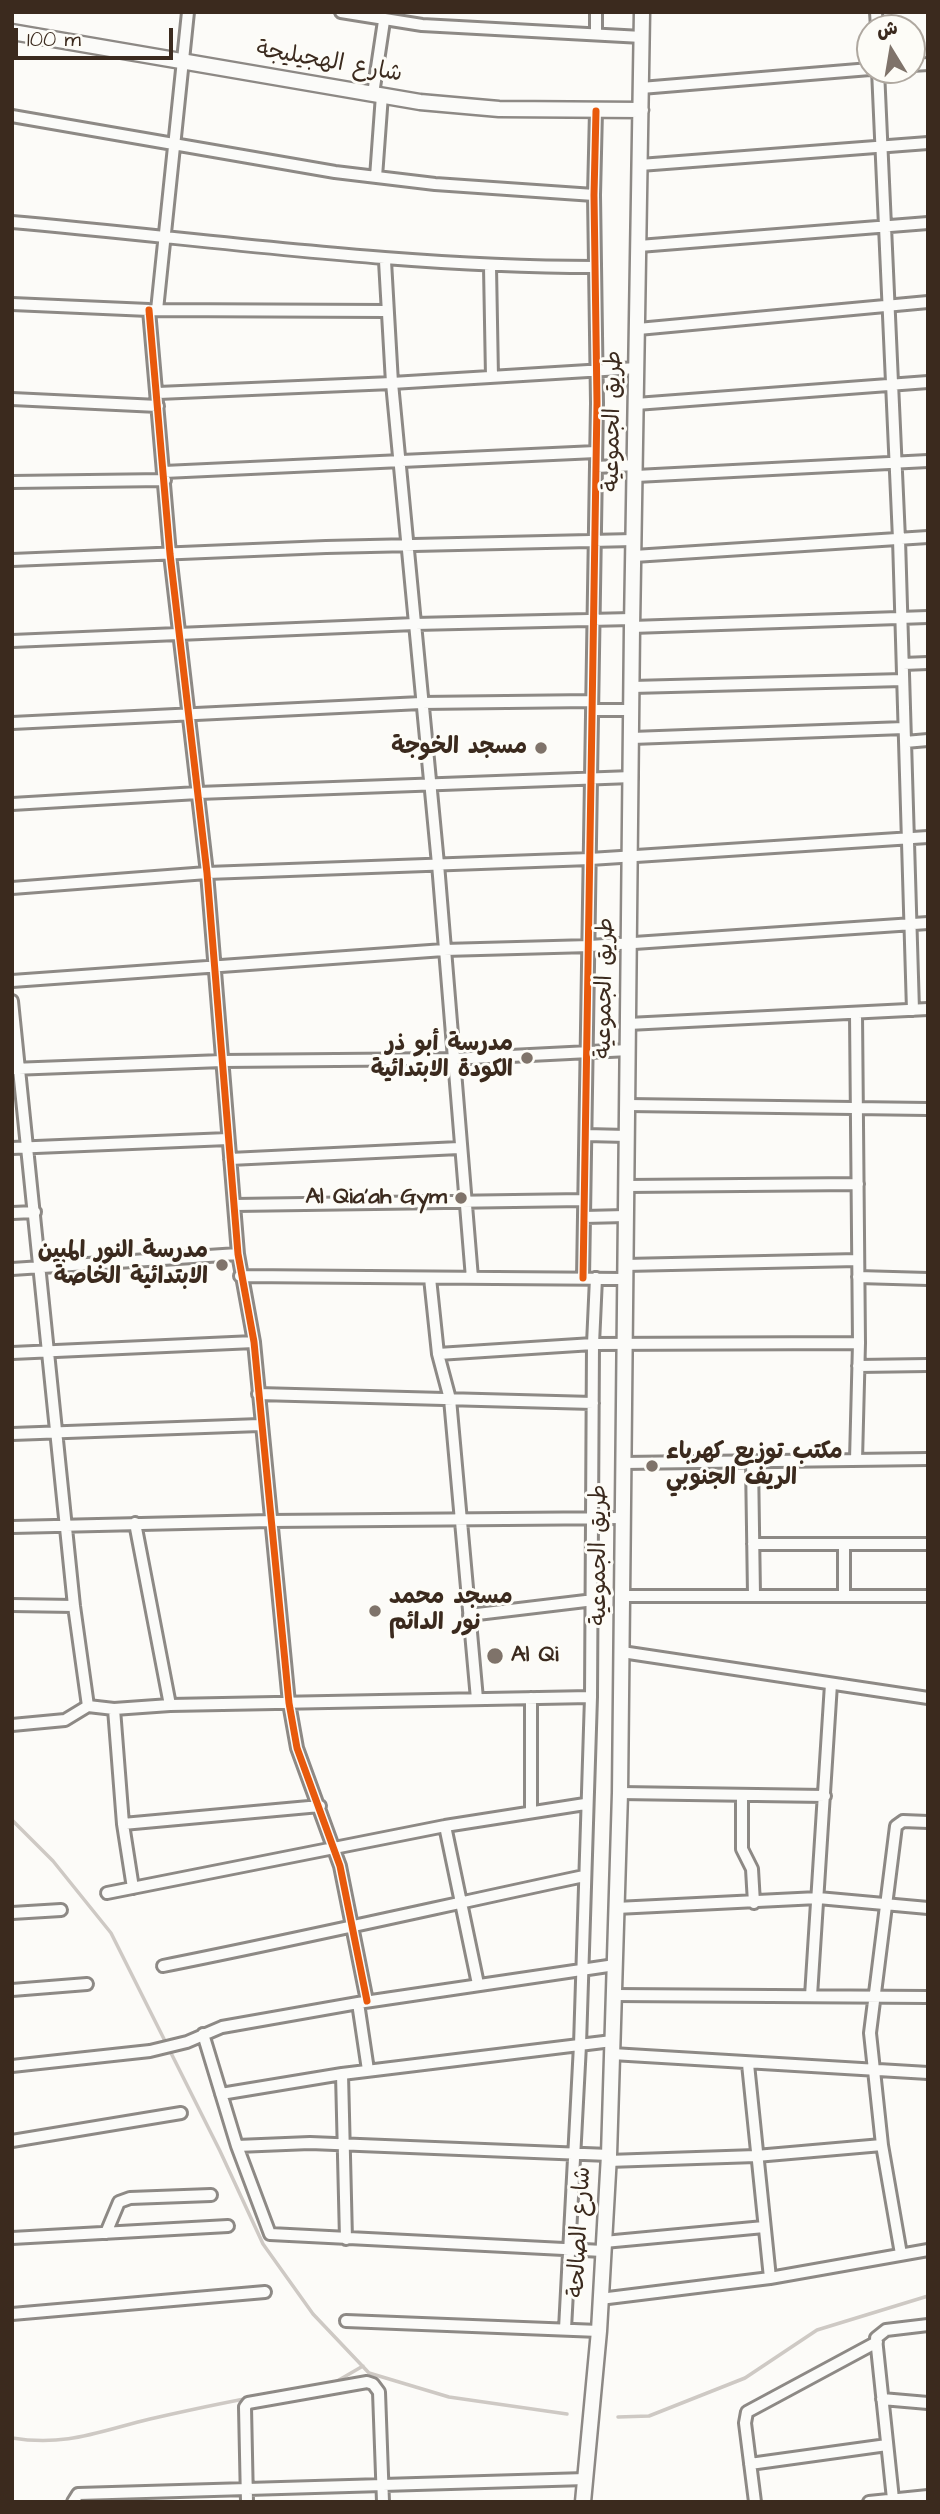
<!DOCTYPE html>
<html>
<head>
<meta charset="utf-8">
<style>
  body { margin:0 }
  #map { position:relative; width:940px; height:2514px; overflow:hidden; background:#fcfbf8; font-family:"Architects Daughter","Playpen Sans Arabic",sans-serif }
  canvas { display:block }
  .frame { position:absolute; inset:0; border:14px solid #3b2a1e; pointer-events:none }
  .north { position:absolute; left:856px; top:14px; width:70px; height:70px; box-sizing:border-box; background:#fdfcf7; border:2px solid #afa8a0; border-radius:50%; rotate:349deg; font-size:19px; font-weight:700; line-height:28px; text-align:center; color:#3b2a1e }
  .north::after { content:''; display:block; margin:auto; width:24px; height:32px; background:#7f736a; clip-path:polygon(50% 0,100% 100%,50% 72%,0 100%) }
  .scale { position:absolute; left:14px; top:28px; width:159px; height:32px; box-sizing:border-box; border:4px solid #3b2a1e; border-top:0; padding-left:9px; font-size:21px; line-height:24px; white-space:nowrap; color:#3b2a1e; -webkit-text-stroke:5px #fdfcf7; paint-order:stroke }
</style>
</head>
<body>
<div id="map">
<canvas width="940" height="2514"></canvas>
<div class="frame"></div>
<div class="north">ش</div>
<div class="scale">100 m</div>
</div>
<script>
const context = document.querySelector('canvas').getContext('2d');
context.lineJoin = 'round';
function trace(path, color, width, dash) { context.strokeStyle = color; context.lineWidth = width; context.lineCap = dash ? 'butt' : 'round'; context.setLineDash(dash || []); context.stroke(path); }
function drawText(font, color, halo, rows, align = 'center') {
  context.font = font + ' "Architects Daughter","Playpen Sans Arabic",sans-serif'; context.lineWidth = 6; context.setLineDash([]); context.textBaseline = 'middle'; context.strokeStyle = halo; context.fillStyle = color; for (const [text, x, y, turn = 0] of rows) {
    context.save(); context.translate(x, y); context.rotate((+turn || 0) * Math.PI / 180); context.textAlign = isNaN(turn) ? turn : align; if (halo) context.strokeText(text, 0, 0); context.fillText(text, 0, 0); context.restore();
  }
}
trace(new Path2D(`
  M12,1820L53,1861L111,1933L220,2151L263,2244L313,2314L369,2373L449,2397L567,2414
  M332,2384L363,2366
  M618,2417L649,2416L745,2378L817,2330L928,2296
  M12,2438C66,2447 100,2431 150,2419C198,2408 246,2398 294,2390`), '#cec9c4', 3.5);
const street = new Path2D(`
  M341,12L422,25L642,37
  M876,12L877,28
  M596,34V12
  M912,65L928,64
  M878,70L899,539L913,1010
  M641,88L870,69
  M373,94L384,21
  M12,116L335,172L435,184L594,195
  M640,165L928,143
  M376,177L382,95
  M12,222C206,239 399,267 594,267
  M639,246L928,223
  M385,261L392,383L438,864L472,1278
  M490,267L492,377
  M12,304L149,310L387,311
  M149,310L170,554L207,873L238,1254L254,1342L289,1703L297,1748L340,1866L367,2001
  M157,310L188,12
  M638,329L928,302
  M158,393L392,383L637,368
  M12,399L158,406
  M636,404L928,382
  M596,467L636,465
  M164,472L596,452
  M636,476L928,461
  M12,482L165,480
  M634,556L928,537
  M12,560L326,547L634,540
  M632,627L928,617
  M12,641L415,624L632,619
  M903,664L928,663
  M632,687L903,680
  M592,710H632
  M12,723L421,703L592,701
  M632,738L904,728
  M905,742L928,740
  M12,804L198,793L632,777
  M12,888L207,873L590,859L928,837
  M12,981L444,950L590,946L928,923
  M12,1001L74,1606L88,1706
  M856,1014L859,1343L856,1460
  M628,1024L928,1009
  M12,1069L222,1061L451,1059L629,1050
  M628,1105L928,1109
  M586,1135L627,1136
  M12,1148L228,1139
  M230,1159L459,1148
  M627,1186L858,1184
  M235,1205L584,1200
  M12,1213L35,1212
  M584,1217L626,1216
  M625,1265L858,1260
  M12,1269L238,1254
  M240,1276L624,1279
  M858,1277L928,1279
  M430,1278L438,1354L450,1399L477,1699
  M583,1278L597,403L594,195L596,111
  M12,1353L254,1342
  M438,1354L593,1344L859,1343
  M858,1366L928,1365
  M258,1394L593,1403
  M12,1434L260,1425
  M752,1462L754,1595
  M623,1463L928,1459
  M135,1523L170,1705
  M12,1527L270,1521L623,1518
  M753,1544H928
  M844,1544V1595
  M623,1596H928
  M12,1605L74,1606
  M469,1615L594,1600
  M622,1652L928,1698
  M531,1698V1811
  M88,1706L114,1709L170,1705L591,1697
  M114,1709L123,1824L133,1888
  M12,1725L65,1720L88,1706
  M620,1793L825,1796
  M742,1795V1849L752,1869L754,1903
  M123,1824L320,1806
  M445,1826L478,1984
  M107,1893L445,1826L585,1804
  M616,1908L818,1898L928,1908
  M12,1913L61,1910
  M163,1966C304,1938 443,1906 584,1876
  M12,1990L87,1984
  M614,1995L928,1997
  M811,1996L831,1684
  M358,2003L368,2070
  M203,2034L237,2146L270,2234L603,2251
  M612,2054L928,2073
  M748,2064L770,2278
  M12,2066L150,2051L187,2042L222,2027L358,2003L615,1965
  M342,2074L346,2239
  M221,2094L342,2074L612,2041
  M12,2141L181,2113
  M237,2146L310,2143L609,2155
  M608,2161L756,2156L882,2145
  M106,2233L119,2202L130,2198L211,2195
  M12,2238L228,2226
  M604,2242L764,2227
  M901,2254L882,2145L870,2033L896,1826L903,1821L928,1822
  M600,2299L770,2278L928,2250
  M12,2314L265,2292
  M346,2321L599,2331
  M565,2329L580,2045L591,1697L593,1344L596,1278
  M882,2399L928,2403
  M750,2464L887,2445
  M893,2499L876,2338L886,2330L928,2325
  M73,2502L78,2494L586,2479
  M247,2502L245,2407L248,2403L367,2382L373,2384L379,2392L383,2502
  M755,2502L745,2423L747,2412L877,2342
  M869,2502L928,2496`);
const secondary = new Path2D(`
  M12,32L420,102L499,109L641,110
  M583,2502L599,2331L609,2155L620,1793L632,627L642,12`);
trace(street, '#8d8985', 16);
trace(secondary, '#8d8985', 19);
trace(street, '#fbfbf9', 10);
trace(secondary, '#fbfbf9', 14);
trace(new Path2D(`
  M149,310L170,554L207,873L238,1254L254,1342L289,1703L297,1748L340,1866L367,2001
  M583,1278L597,403L594,195L596,111`), '#e8590c', 7);
for (const [x, y, r, color] of [
  [541,748,7,"#7f736a"],
  [527,1058,7,"#7f736a"],
  [461,1198,7,"#7f736a"],
  [222,1265,7,"#7f736a"],
  [652,1466,7,"#7f736a"],
  [375,1611,7,"#7f736a"],
  [495,1656,9,"#7f736a"]
]) { const dot = new Path2D(); dot.arc(x, y, r, 0, 2 * Math.PI); context.fillStyle = color; context.fill(dot); trace(dot, '#fdfcf7', 2.5); }
drawText('23px', '#3b2a1e', '#fdfcf7', [
  ["شارع الهجيليجة",329,63,10],
  ["طريق الجموعية",614,421,-89],
  ["طريق الجموعية",606,988,-89],
  ["طريق الجموعية",600,1555,-90],
  ["شارع الصالحة",581,2232,-87]
]);
drawText('bold 23px', '#3b2a1e', '#fdfcf7', [
  ["مسجد الخوجة",527,748],
  ["مدرسة أبو ذر",513,1045],
  ["الكودة الابتدائية",513,1071],
  ["Al Qia'ah Gym",447,1198],
  ["مدرسة النور المبين",208,1252],
  ["الابتدائية الخاصة",208,1278],
  ["مكتب توزيع كهرباء",666,1453,"left"],
  ["الريف الجنوبي",666,1479,"left"],
  ["مسجد محمد",389,1598,"left"],
  ["نور الدائم",389,1624,"left"],
  ["Al Qi",511,1656,"left"]
], 'right');
</script>
</body>
</html>
